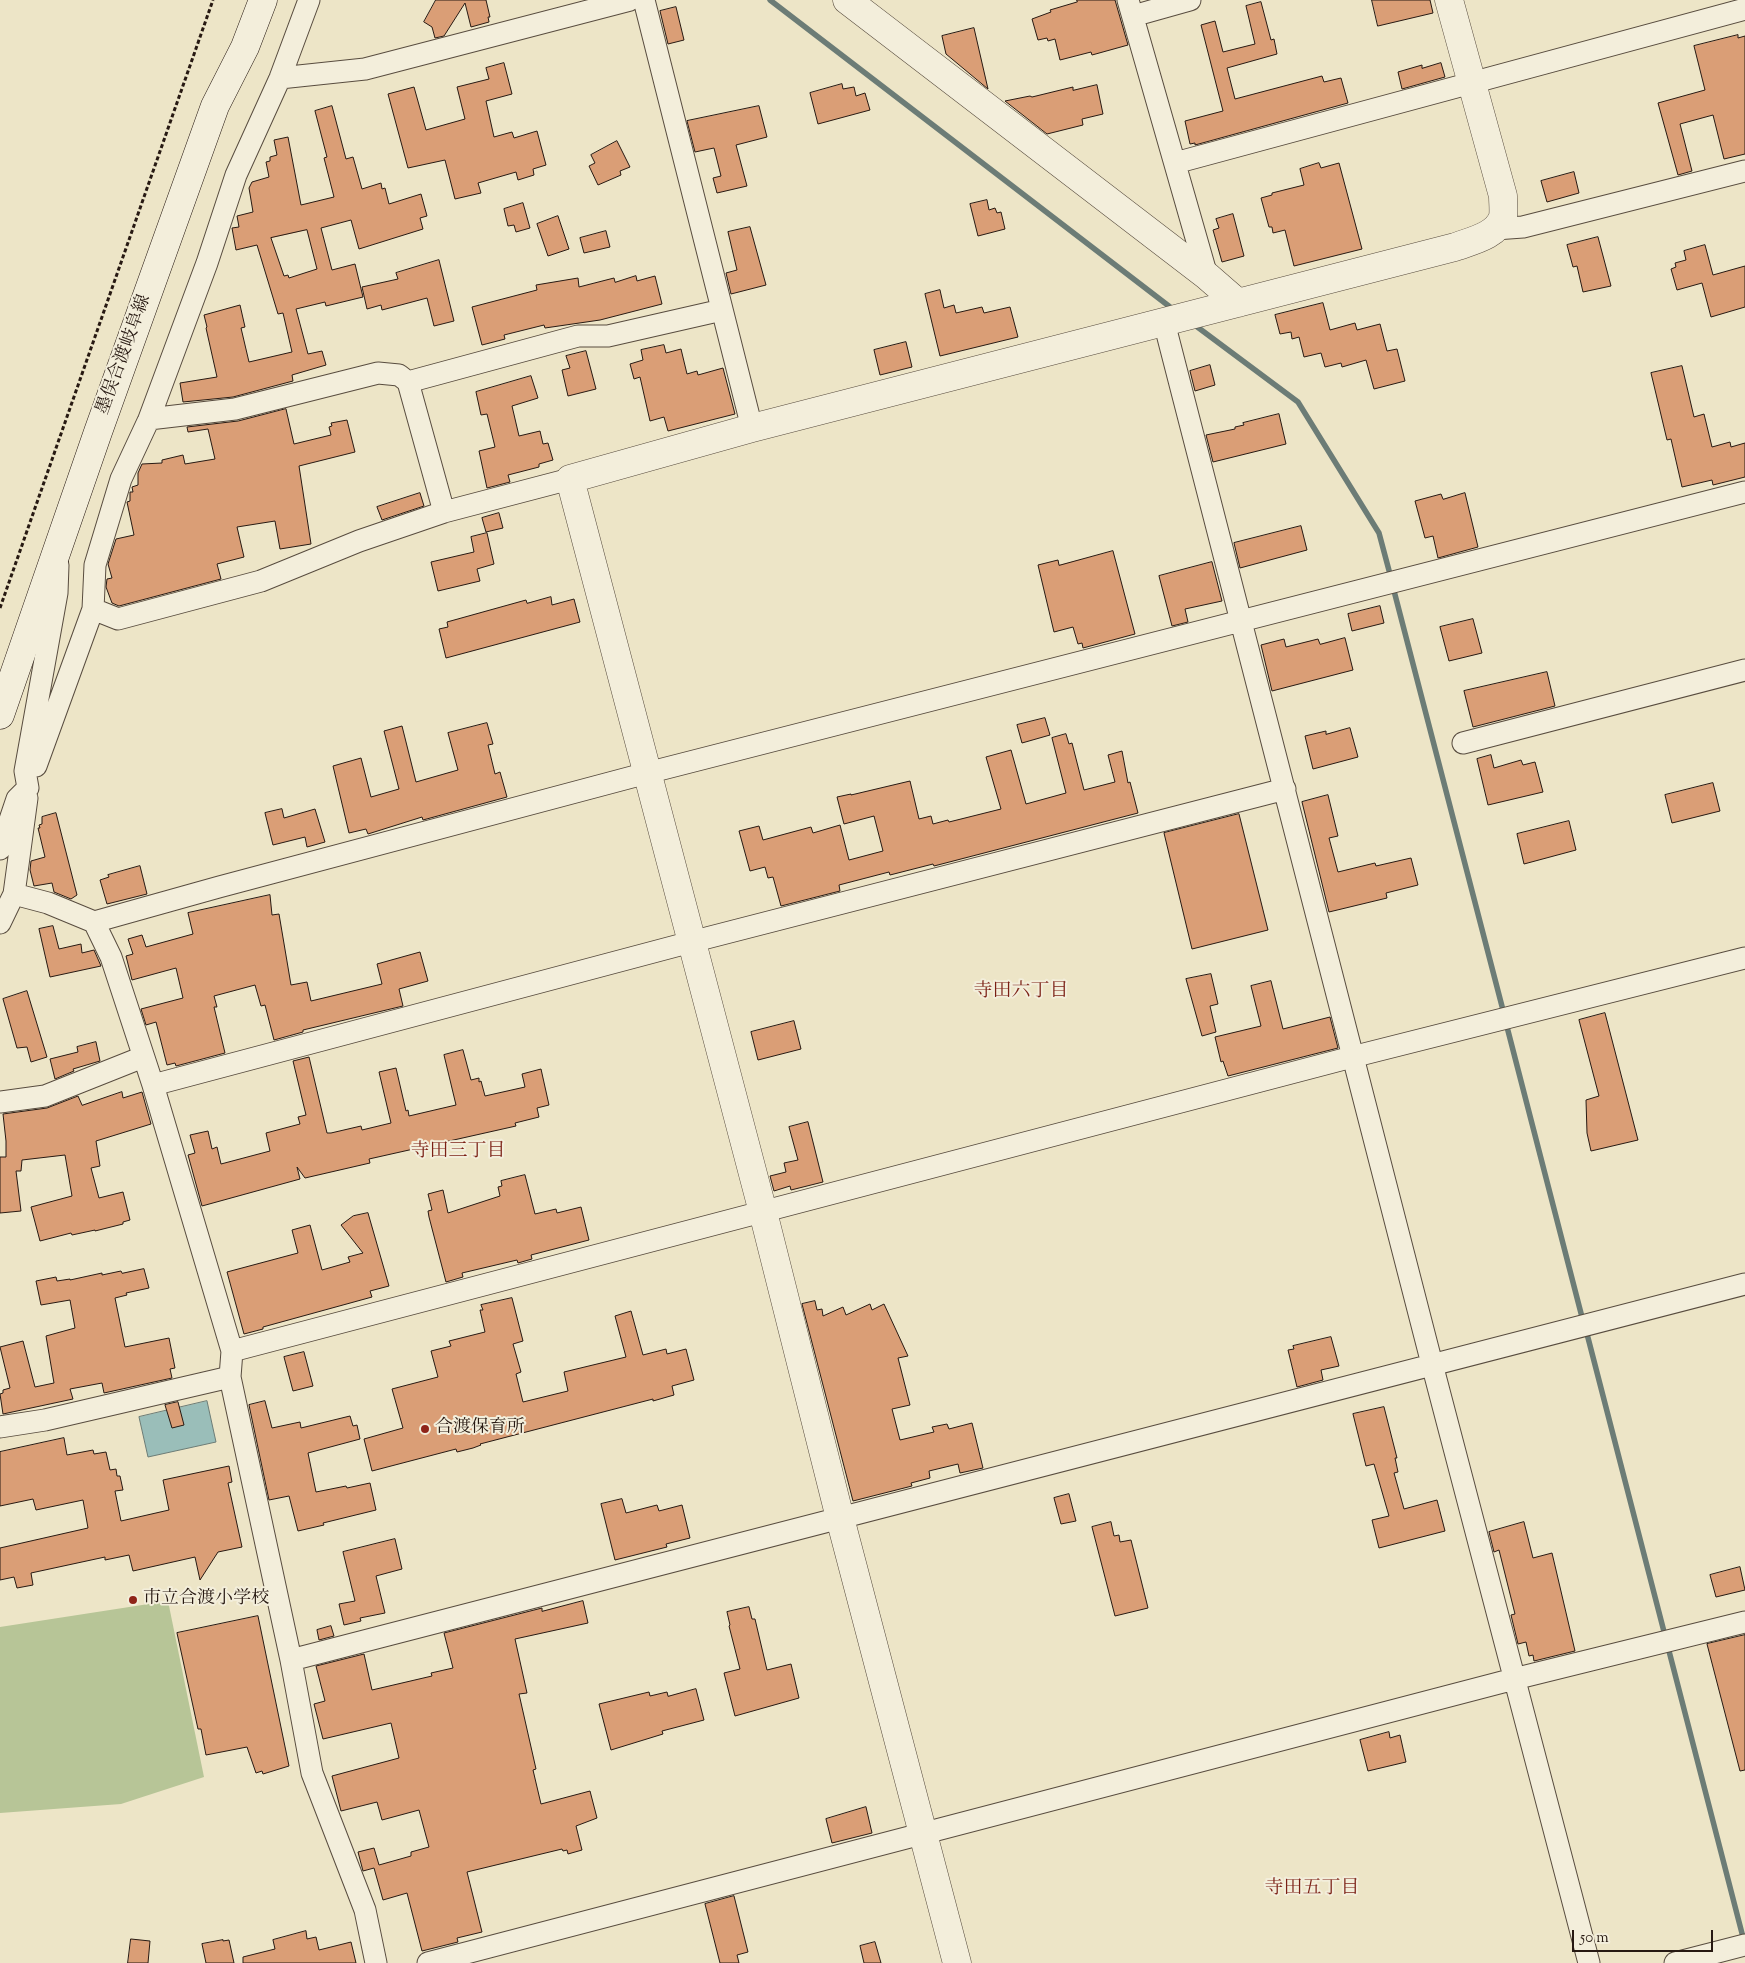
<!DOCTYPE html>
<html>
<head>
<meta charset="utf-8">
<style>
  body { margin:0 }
  #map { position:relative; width:1745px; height:1963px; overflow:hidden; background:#ede5c7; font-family:"Sorts Mill Goudy",serif }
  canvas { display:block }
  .scale { position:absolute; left:1572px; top:1930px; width:141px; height:22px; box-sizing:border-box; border:2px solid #271912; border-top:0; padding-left:6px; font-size:15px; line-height:18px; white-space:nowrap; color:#271912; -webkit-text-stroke:4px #f3eedb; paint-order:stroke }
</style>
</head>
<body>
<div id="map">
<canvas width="1745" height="1963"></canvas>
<div class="scale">50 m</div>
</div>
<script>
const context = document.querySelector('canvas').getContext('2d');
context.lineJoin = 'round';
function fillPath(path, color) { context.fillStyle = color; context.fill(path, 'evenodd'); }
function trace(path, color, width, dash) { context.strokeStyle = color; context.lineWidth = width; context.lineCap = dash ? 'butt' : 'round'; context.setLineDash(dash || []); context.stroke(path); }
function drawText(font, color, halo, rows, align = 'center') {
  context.font = font + ' "Sorts Mill Goudy","Noto Serif JP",serif'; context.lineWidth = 4; context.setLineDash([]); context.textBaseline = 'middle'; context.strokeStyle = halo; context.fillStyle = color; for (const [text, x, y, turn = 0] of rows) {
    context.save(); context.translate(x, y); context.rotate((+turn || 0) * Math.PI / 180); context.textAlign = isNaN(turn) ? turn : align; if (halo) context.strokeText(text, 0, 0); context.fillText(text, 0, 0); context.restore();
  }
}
fillPath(new Path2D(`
  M168,1601L204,1777L121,1804L0,1813V1627Z`), '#b7c597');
const water = new Path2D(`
  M207,1401L216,1442L148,1457L139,1417Z`);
fillPath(water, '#9abeb9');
trace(water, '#6c7c76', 1);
trace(new Path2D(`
  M770,0L1174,310
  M1192,323L1298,402L1379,533L1391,578
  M1393,587L1504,1014
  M1506,1023L1583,1321
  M1586,1330L1744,1941`), '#6c7c76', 5.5);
const building = new Path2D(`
  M436,0H486L490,17H488L489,22L471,27L465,3L444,36L435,38L432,27L424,22Z
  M1077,0H1115L1128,45L1092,55L1091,52L1060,60L1055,39L1048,41L1047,38L1038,40L1032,19L1051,12L1050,10L1077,2Z
  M1372,0H1430L1433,13L1378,26Z
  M1261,2L1271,40L1274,39L1277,54L1227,68L1235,99L1322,76L1324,82L1341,78L1348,103L1195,145V143L1190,144L1185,121L1223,111L1201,25L1215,21L1223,52L1255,44L1246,6Z
  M676,7L684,40L668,44L660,11Z
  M974,28L988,89L946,54L942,36Z
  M1738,35V38L1745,36V154L1724,159L1713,115L1680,124L1692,171L1678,175L1658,103L1705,90L1694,46Z
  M504,63L512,94L486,101L494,137L512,132L514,138L537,131L546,165L533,169L534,175L518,180L516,172L478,183L481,193L455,199L445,160L408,168L388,94L414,87L426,130L465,119L457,87L489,79L486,68Z
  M1441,63L1445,77L1402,89L1398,72L1422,65V68Z
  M842,84L843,89L854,87L856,96L865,93L870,110L818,124L810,93Z
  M1097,85L1103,114L1082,119L1083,125L1047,134L1005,101L1030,96L1032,97L1073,87V90Z
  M332,106L346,159L353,157L362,189L381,183L382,189L385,188L389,204L421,194L427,216L420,218L423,229L359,249L351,220L321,228L332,270L355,264L363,297L326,306L325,302L296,309L308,354L322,351L326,365L292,375L293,381L233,397L183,402L180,383L217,377L206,328L207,327L204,315L240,305L245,327L241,328L249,362L292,352L283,313L278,314L257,245L236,250L232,228L239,227L237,216L253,212L249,188L252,182L269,177L266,162L270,161V157L277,155L274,140L288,137L301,205L334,197L324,158L327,157L315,111ZM307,230L317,269L289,278L288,275L284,276L271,238Z
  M759,106L767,137L736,145L747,186L717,193L713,178L721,176L714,148L695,152L687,121Z
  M617,141L630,167L620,171L621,175L598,185L589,166L595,163L591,155Z
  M1319,163L1321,168L1339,163L1362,249L1294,266L1285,230L1273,233L1272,227H1269L1261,198L1272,195V193L1304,185L1300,169Z
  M1574,172L1579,193L1547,202L1541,181Z
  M987,200L989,210L995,208L997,213L1001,212L1005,229L978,236L970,204Z
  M523,203L530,228L516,232L514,225L508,226L504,209Z
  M1233,214L1244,256L1222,262L1213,230L1219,228L1216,219Z
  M558,216L569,249L548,256L537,224Z
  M750,227L766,285L731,294L726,273L737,270L728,232Z
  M606,231L610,247L584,253L580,238Z
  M1598,237L1611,286L1583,292L1577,266L1573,267L1567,245Z
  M1705,245L1713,275L1745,266V307L1711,317L1702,283L1677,290L1671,269L1676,267L1675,263L1686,260L1684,251Z
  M439,260L454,321L434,326L427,298L382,310L381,305L367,309L362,287L398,279L396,273Z
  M636,276L637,281L655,276L662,304L600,320L545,328L544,325L504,335L505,339L482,345L472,307L537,290L536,285L578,278L579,287L614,278L615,282Z
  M940,290L944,308L954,305L956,313L982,307L984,313L1010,307L1018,337L940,356L925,294Z
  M1323,303L1330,330L1355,323L1357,330L1380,324L1387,351L1397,349L1405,381L1374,389L1366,360L1342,367L1341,363L1325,367L1321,353L1304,357L1299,337L1292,339L1291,332L1280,334L1275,315Z
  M906,342L912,367L880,375L874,350Z
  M664,345L666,353L681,349L687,374L697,371L698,375L723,368L735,414L668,431L664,417L650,421L640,377L634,379L630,364L643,360L641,350Z
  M586,351L596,389L568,396L562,370L570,368L566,356Z
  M1210,365L1215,385L1195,391L1190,371Z
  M1682,366L1694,417L1704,414L1712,447L1730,442L1731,447L1745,443V477L1713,485L1712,480L1682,487L1671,439L1667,440L1651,373Z
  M531,376L538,398L512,406L519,436L540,431L543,444L548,443L553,460L539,464V467L508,475L510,482L487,488L479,451L495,447L487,414L481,415L476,392Z
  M286,409L294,444L331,435L329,427L332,426L331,423L347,420L355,452L299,466L311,544L280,549L275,521L237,527L244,557L217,564L221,579L119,606L112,603L106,587L107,579L112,578L108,564L116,539L134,535L127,502L130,501V492H133L132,487L138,485V473L142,464L162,463V460L183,455L185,464L215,459L208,429L188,432L187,427L238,421Z
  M1279,414L1286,444L1213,462L1206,435L1235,429V427L1244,425L1243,423Z
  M420,493L424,506L382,520L377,507Z
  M1465,493L1478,547L1438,558L1433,536L1425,538L1415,501L1441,494L1443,499Z
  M499,513L503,528L486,532L482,518Z
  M1301,526L1307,550L1240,568L1234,543Z
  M487,533L494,564L477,569L480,581L438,591L431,562L474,552L471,537Z
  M1113,551L1135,634L1083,648L1082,643L1078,644L1073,627L1054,632L1038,565L1058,560L1059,565Z
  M1212,562L1222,601L1185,609L1188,622L1172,626L1159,576Z
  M551,597L552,605L574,599L580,622L446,658L439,629L448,627L447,622L526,600L527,603Z
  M1380,606L1384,623L1352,631L1348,614Z
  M1473,619L1482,653L1449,661L1440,627Z
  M1345,638L1353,670L1272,691L1261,645L1284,639L1286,647L1318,639L1320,644Z
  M1547,672L1555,706L1473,727L1464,691Z
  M1045,718L1050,735L1022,743L1017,725Z
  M487,723L493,744L488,745L495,774L500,772L507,797L423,820L422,817L368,834L366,829L349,833L333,766L361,758L371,797L399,789L384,731L402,726L416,782L458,770L448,733Z
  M1350,728L1358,757L1313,769L1305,736L1326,731V734Z
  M1066,734L1069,744L1072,743L1084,790L1115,782L1108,755L1122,751L1128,783L1130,782L1138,813L934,866L933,864L890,875L889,872L839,885L840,891L781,906L773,877L768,878L765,867L750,871L739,831L759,826L763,840L811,827L813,833L840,825L849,860L883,851L874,816L844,824L837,797L851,794V795L910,781L919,819L931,816L933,824L948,820L949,822L1001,809L986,757L1011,750L1026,804L1066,793L1052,738Z
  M1491,755L1494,768L1521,760L1523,765L1535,762L1543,792L1488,805L1477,759Z
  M1713,783L1720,811L1672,823L1665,795Z
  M1328,795L1338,836L1329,838L1338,872L1375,863L1376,866L1411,858L1418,885L1386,893L1387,898L1329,912L1302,802Z
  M282,809L284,818L315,809L325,842L307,847L305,837L273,845L265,813Z
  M56,813L77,895L71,899L54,892L52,883L34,886L30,870L31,861L45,857L38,828H40L39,825L42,824V817Z
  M1239,814L1268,930L1192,949L1164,833Z
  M1569,821L1576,850L1524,864L1517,834Z
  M140,866L147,894L107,904L100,880L109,877L108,875Z
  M270,895L272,915L279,914L291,985L307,982L311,1001L382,984L377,964L420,952L428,981L399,989L403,1006L303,1030V1032L274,1040L265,1005L261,1006L255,985L214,996L217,1007H214L225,1053L176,1066L175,1063L167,1065L156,1022L146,1025L141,1009L183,998L176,968L132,980L126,956L133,954L128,939L142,935L146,947L193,934L188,913Z
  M53,926L59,949L81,944L82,953L94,950L101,966L50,977L39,929Z
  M1211,974L1218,1004L1210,1006L1216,1032L1202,1036L1186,979Z
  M1271,981L1283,1029L1330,1017L1338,1048L1228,1076L1223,1061L1221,1062L1215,1037L1261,1026L1251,986Z
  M27,991L47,1057L31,1062L27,1047L17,1048L3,999Z
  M1605,1013L1638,1140L1591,1151L1587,1133L1586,1100L1599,1096L1579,1020Z
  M794,1021L801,1049L758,1060L751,1032Z
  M96,1042L100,1061L73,1069L74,1071L55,1079L50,1059L78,1052L77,1047Z
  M463,1050L471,1080L479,1078V1082L481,1081L485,1096L525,1087L522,1074L541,1069L549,1105L537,1108L539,1117L515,1123L516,1126L369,1159L370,1163L305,1178L297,1167L300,1179L202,1206L188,1155L195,1153L190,1135L208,1131L212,1149L217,1147L221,1164L270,1151L266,1133L300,1124L298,1117L306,1115L293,1061L309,1057L327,1133H331L361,1126L362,1130L391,1123L379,1072L396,1068L406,1111L408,1110L409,1116L456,1105L444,1055Z
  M122,1092L123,1098L142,1092L151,1124L96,1141L100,1166L91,1168L99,1198L123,1192L130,1220L123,1222V1224L95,1231V1230L72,1235L71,1233L40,1241L31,1207L72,1196L65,1155L22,1160L21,1171H16L21,1211L0,1213V1157H6V1141L3,1114L47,1108L78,1096L82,1105Z
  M808,1122L823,1182L791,1190L790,1186L774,1191L770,1176L786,1172L784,1163L798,1160L789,1127Z
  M525,1175L535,1214L556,1209L557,1213L581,1207L589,1240L531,1255L532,1259L518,1263L517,1260L462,1273L463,1277L446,1282L429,1217L428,1211L432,1210L428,1194L443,1190L448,1213L500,1196L498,1187L502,1186L501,1181Z
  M368,1213L389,1286L370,1291L372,1297L263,1327V1329L244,1334L227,1272L298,1253L292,1230L310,1225L322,1270L350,1262L348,1257L363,1253L341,1225L353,1216Z
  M144,1269L149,1288L126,1293L127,1295L115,1298L125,1347L169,1338L175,1368L170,1369L172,1378L104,1393L102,1383L70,1389L73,1399L3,1414L0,1394L3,1393V1390L10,1388L0,1347L23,1341L35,1387L54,1383L46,1336L75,1328L70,1300L41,1305L36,1281L56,1277L57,1281L70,1279V1280L102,1273V1275L121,1271L122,1273Z
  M512,1298L523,1341L513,1344L521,1372L516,1374L523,1402L568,1391L564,1372L626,1357L615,1316L631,1311L643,1355L666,1349L667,1354L686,1349L694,1380L672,1386L674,1395L653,1401V1399L480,1444L481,1445L473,1448L457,1452L456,1449L372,1471L364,1439L403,1428L392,1389L438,1377L431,1351L451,1346L449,1341L485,1332L480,1310H483L481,1305Z
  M815,1301L817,1310L822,1309L823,1316L843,1307L846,1315L870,1304L872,1310L884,1304L908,1356L898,1358L910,1405L892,1409L900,1440L934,1432L932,1427L947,1424L949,1429L972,1423L983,1468L960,1473L958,1464L929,1471L930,1478L911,1483L912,1486L853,1501L802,1304Z
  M1331,1337L1339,1366L1321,1370L1323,1380L1297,1387L1288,1350L1294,1349L1293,1346Z
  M304,1352L313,1386L293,1391L284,1357Z
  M265,1401L272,1428L300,1422L301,1428L350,1416L353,1426L357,1425L360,1439L308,1453L316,1492L346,1486L347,1488L370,1483L376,1510L323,1523L324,1525L298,1531L289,1496L269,1500L249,1405Z
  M178,1402L184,1425L172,1428L165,1405Z
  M1384,1407L1397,1458H1395L1398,1472L1394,1473L1404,1509L1437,1500L1445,1531L1379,1548L1372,1520L1389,1516L1374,1464L1366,1466L1353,1414Z
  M64,1438L67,1455L93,1450L94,1454L106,1452L110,1470L116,1469L117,1476H120L123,1490L115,1491L121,1521L169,1510L163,1480L229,1466L232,1482L228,1483L242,1547L218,1552L200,1580L195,1557L133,1571L129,1555L105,1560V1557L31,1573L33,1585L17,1588L14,1577L0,1580V1548L88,1528L83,1500L36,1510L33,1499L0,1506V1452Z
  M1069,1494L1076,1521L1061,1524L1054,1498Z
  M622,1499L626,1513L657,1505L659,1511L682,1505L690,1538L666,1544L667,1547L615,1560L601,1504Z
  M1111,1522L1114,1536L1119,1535L1120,1542L1131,1540L1148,1608L1115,1616L1092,1527Z
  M1524,1522L1533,1558L1552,1553L1575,1651L1534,1661L1533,1655L1529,1656L1526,1642L1518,1644L1511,1615L1515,1614L1499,1550L1494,1552L1489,1532Z
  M395,1539L402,1569L376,1576L385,1613L360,1618L361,1621L344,1625L339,1604L355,1601L343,1552Z
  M1740,1567L1745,1590L1716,1597L1710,1575Z
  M583,1601L588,1623L515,1639L527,1693L519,1694L536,1769L533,1770L541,1804L590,1791L597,1818L576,1826L582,1850L568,1854L567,1850L563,1851L562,1849L467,1872L482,1932L457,1938L458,1942L422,1951L407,1893L383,1900L374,1868L363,1871L358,1852L374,1848L379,1865L411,1856V1852L429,1847L419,1810L382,1820L377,1802L341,1811L332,1776L399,1758L391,1723L323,1739L314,1704L325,1701L316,1666L364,1654L372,1690L432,1676L431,1673L453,1668L444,1633L542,1608V1611Z
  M749,1607L752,1619H755L767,1670L791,1664L799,1698L735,1716L724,1673L740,1669L729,1626L730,1625L727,1612Z
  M258,1616L289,1766L263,1774L262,1771L256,1773L247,1747L206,1755L201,1729H198L177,1633Z
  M331,1626L334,1636L319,1640L317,1630Z
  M1745,1635V1770L1740,1771L1707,1644Z
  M696,1689L704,1720L662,1731L663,1734L611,1750L599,1704L649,1692L650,1696L667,1692L668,1696Z
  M1389,1732L1390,1738L1400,1735L1406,1762L1368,1771L1360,1740Z
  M866,1807L872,1833L832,1843L826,1819Z
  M734,1896L748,1952L737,1955L739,1963H720L705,1904Z
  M306,1931L307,1939L316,1937L319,1950L351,1942L356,1963H243V1957L275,1949L273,1940Z
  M131,1939L150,1941L148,1963H128Z
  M223,1940V1941L229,1940L234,1963H206L202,1944Z
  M875,1942L881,1963H864L860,1946Z`);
fillPath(building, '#da9e76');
trace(building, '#271912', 1);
const minor = new Path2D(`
  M309,0L280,78L236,175L207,263L149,419L121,479L95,565L93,609L118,619L261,581L359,541L444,512L570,479
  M644,0L752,428
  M1128,0L1207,276
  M1133,16L1190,0
  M280,78L365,69L630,0
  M1175,163L1745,9
  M1495,229L1523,227L1745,171
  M1164,322L1432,1364L1589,1963
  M408,382L578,336H608L722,310
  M149,419L235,409L378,373L399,375L408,382L444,512
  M1463,743L1745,670
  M36,766L93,609
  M0,849L17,799L28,788L25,771L57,593L58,565
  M14,894L27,798
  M94,922L111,957L153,1085L232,1351L230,1377L291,1660L312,1773L365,1910L376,1963
  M0,923L14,894L48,903L94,922L219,887L647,773L1745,492
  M153,1085L691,942L1285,789
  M0,1102L45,1096L143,1057
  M232,1351L1352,1057L1745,958
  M0,1427L45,1420L230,1377
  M291,1660L1745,1284
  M428,1963L1514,1679L1745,1622
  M1675,1963L1745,1945`);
const tertiary = new Path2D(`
  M847,0L1207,276L1238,303
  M957,1963L840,1518L763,1212L570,479L752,428L1455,247C1471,241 1497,236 1503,217C1504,211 1503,202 1503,196L1449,0`);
const secondary = new Path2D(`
  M0,715L98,432L215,106L245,47L263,0`);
trace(minor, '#584c3f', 23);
trace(tertiary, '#584c3f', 29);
trace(secondary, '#271912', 29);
trace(new Path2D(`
  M0,608L213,0`), '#271912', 3, [4, 2.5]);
trace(minor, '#f3eedb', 21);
trace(tertiary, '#f3eedb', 28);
trace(secondary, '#f3eedb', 28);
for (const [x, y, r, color] of [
  [425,1429,5,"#8f2418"],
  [133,1600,5,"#8f2418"]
]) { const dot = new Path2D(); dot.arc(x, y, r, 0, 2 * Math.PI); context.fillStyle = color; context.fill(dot); trace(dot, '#f3eedb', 2); }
drawText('18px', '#271912', '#f3eedb', [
  ["墨俣合渡岐阜線",125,355,-70]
]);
drawText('18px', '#271912', '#f3eedb', [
  ["合渡保育所",435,1429],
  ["市立合渡小学校",143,1600]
], 'left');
drawText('19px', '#7a1f14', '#f3eedb', [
  ["寺田六丁目",1021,993],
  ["寺田三丁目",458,1153],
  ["寺田五丁目",1312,1890]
]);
</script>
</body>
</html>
